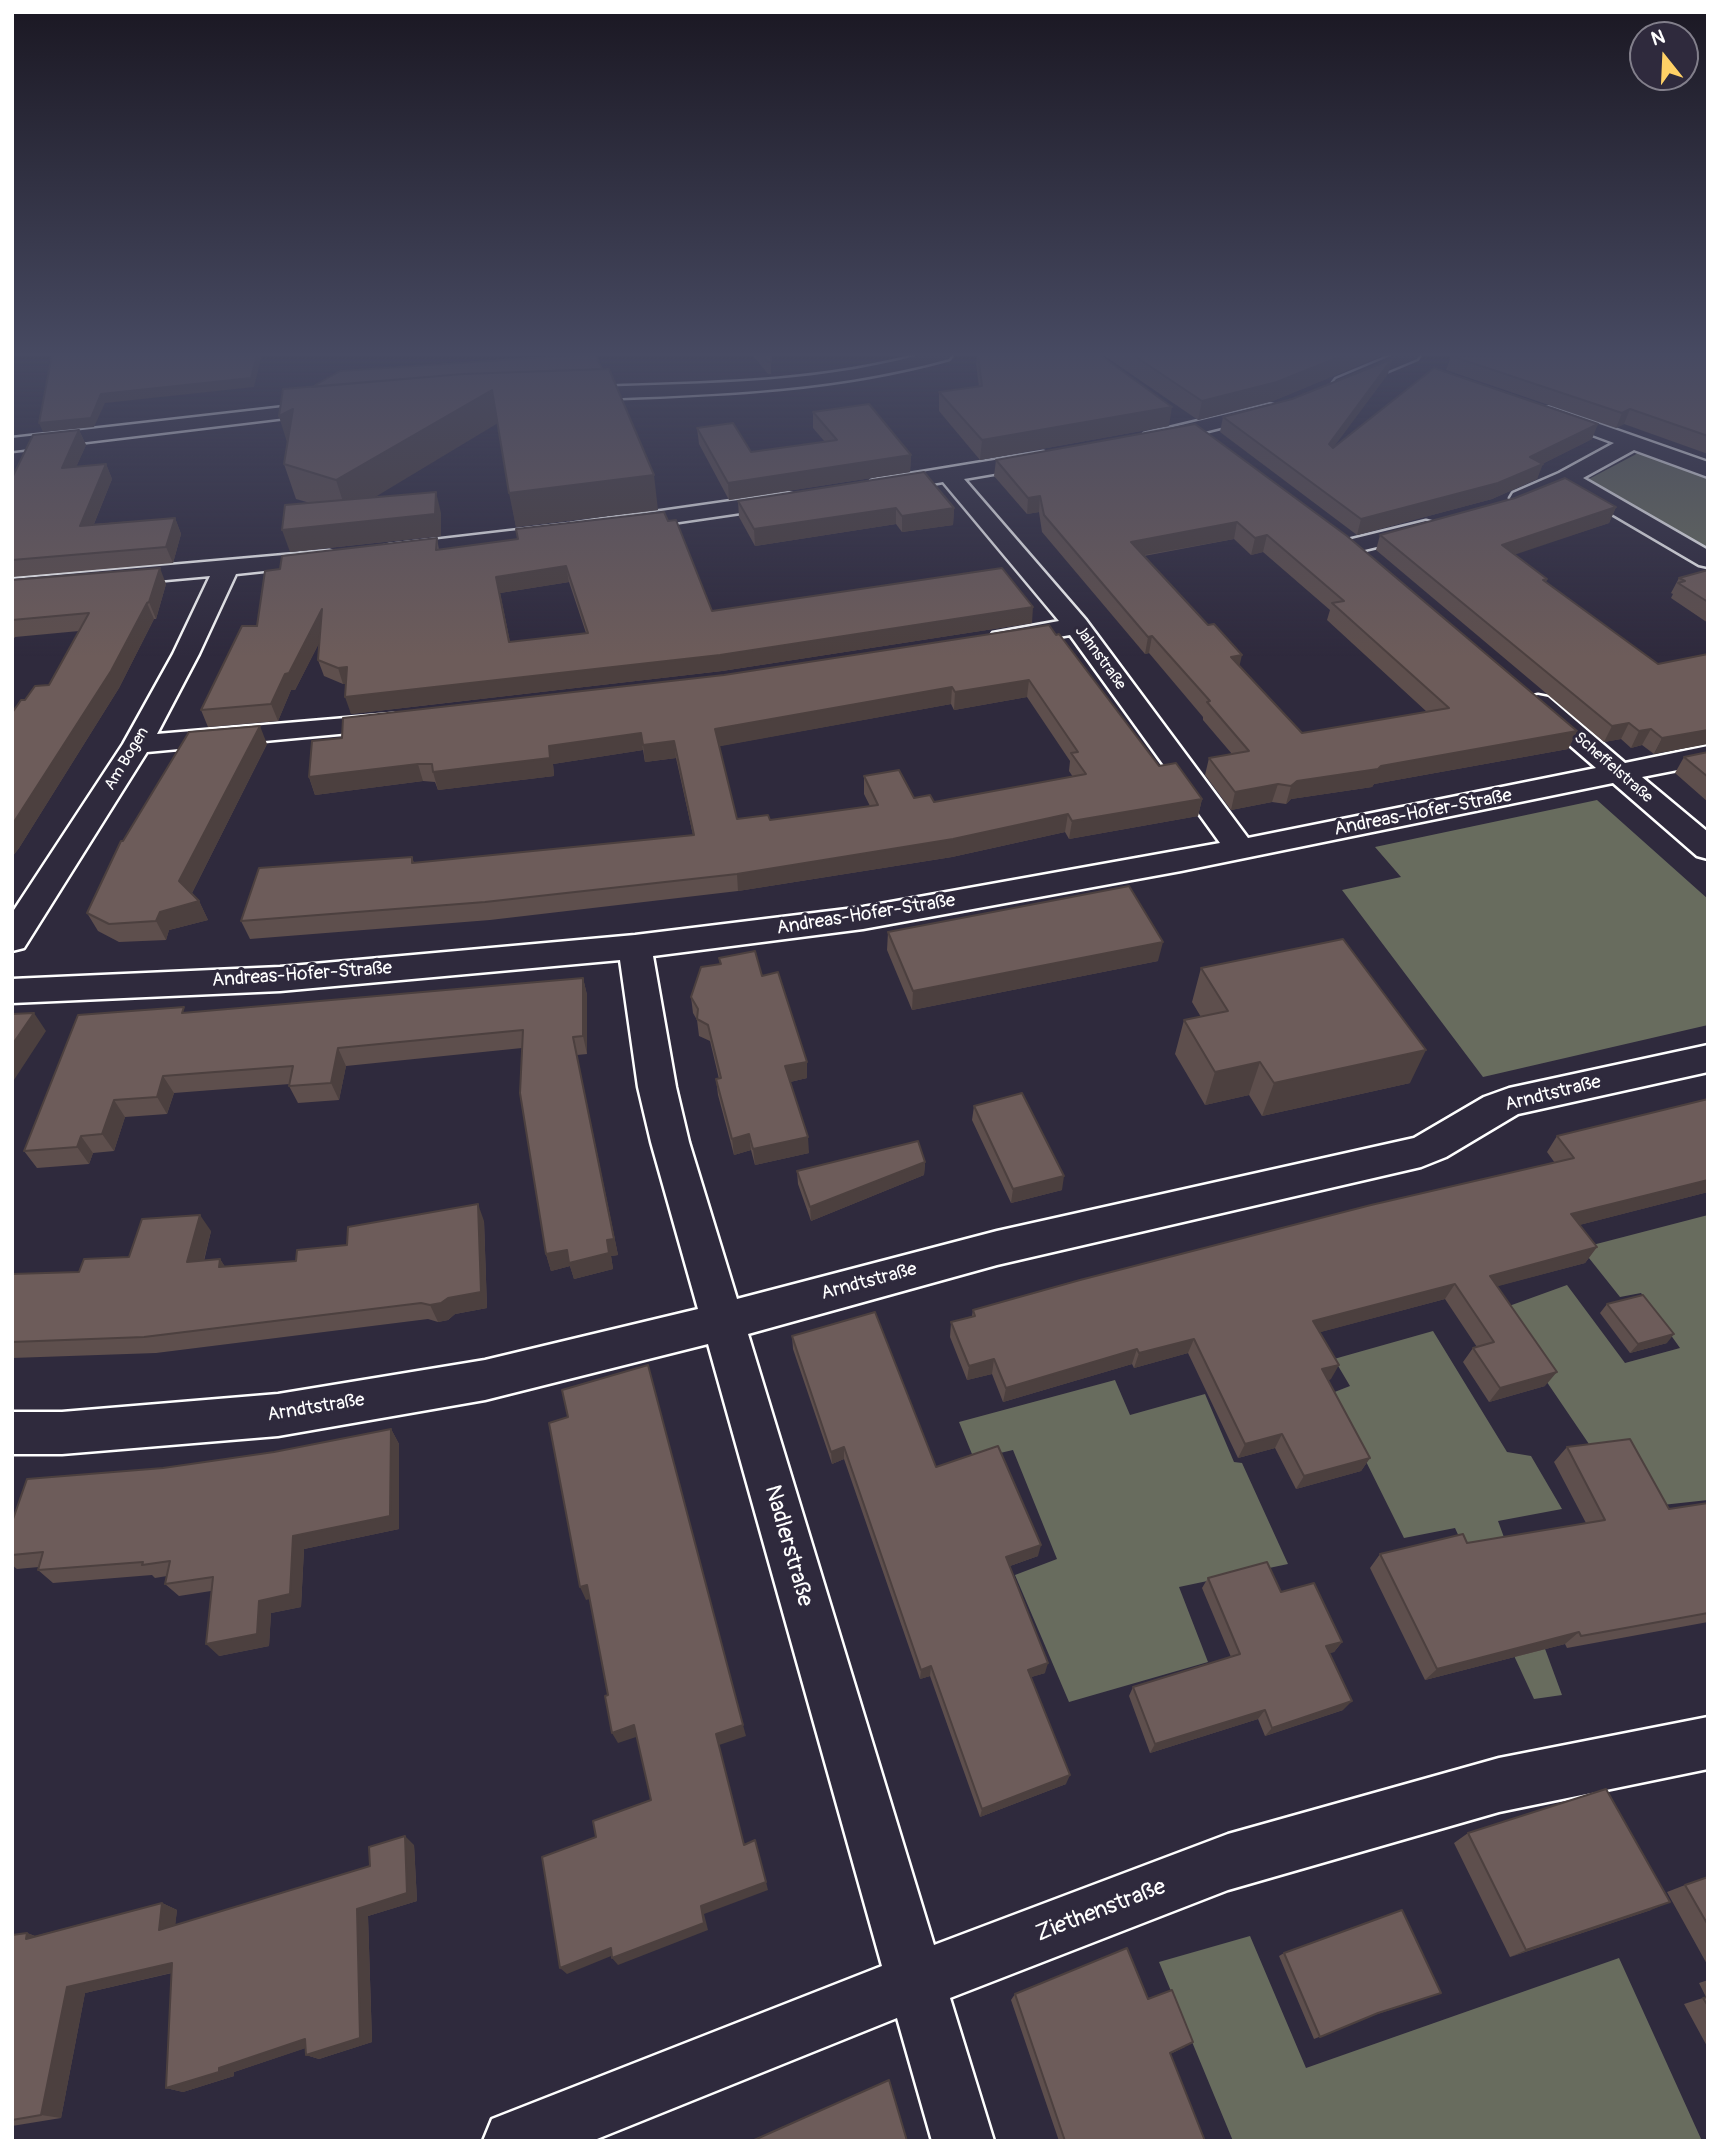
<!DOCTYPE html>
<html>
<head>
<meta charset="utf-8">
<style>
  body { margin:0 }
  #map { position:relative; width:1720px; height:2153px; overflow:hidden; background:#2f2a3d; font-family:Pangolin,sans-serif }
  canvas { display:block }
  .frame { position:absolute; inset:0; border:14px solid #fff; pointer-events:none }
  .north { position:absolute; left:1629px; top:21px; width:70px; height:70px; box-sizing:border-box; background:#2f2a3d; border:2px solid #827f8b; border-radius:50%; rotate:342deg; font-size:19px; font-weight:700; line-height:28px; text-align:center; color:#fff }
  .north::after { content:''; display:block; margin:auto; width:24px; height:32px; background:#ffd166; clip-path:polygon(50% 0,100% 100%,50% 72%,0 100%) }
</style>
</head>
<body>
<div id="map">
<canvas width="1720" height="2153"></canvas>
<div class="frame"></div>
<div class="north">N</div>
</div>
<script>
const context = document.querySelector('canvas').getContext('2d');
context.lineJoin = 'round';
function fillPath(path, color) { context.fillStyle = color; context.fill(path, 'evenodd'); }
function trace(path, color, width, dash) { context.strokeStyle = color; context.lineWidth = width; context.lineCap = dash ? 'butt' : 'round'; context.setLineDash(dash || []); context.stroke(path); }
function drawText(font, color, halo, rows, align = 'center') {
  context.font = font + ' Pangolin,sans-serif'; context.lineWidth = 6; context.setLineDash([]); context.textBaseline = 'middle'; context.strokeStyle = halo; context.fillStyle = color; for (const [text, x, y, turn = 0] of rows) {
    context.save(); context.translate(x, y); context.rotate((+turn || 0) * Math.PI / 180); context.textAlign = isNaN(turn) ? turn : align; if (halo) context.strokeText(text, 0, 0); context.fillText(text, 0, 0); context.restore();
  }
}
fillPath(new Path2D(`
  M1642,451L1708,476V548L1587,480Z
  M1597,800L1708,899V1025L1483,1077L1342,890L1401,877L1375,847Z
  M1708,1215V1500L1653,1506L1591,1447L1498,1310L1567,1285L1625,1363L1680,1348L1641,1293L1620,1297L1581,1248Z
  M1433,1331L1507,1452L1531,1456L1562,1509L1498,1521L1562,1695L1534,1699L1455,1528L1404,1538L1332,1393L1350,1386L1334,1359Z
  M1115,1380L1130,1415L1205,1394L1234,1462L1242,1463L1288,1564L1179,1587L1208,1662L1069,1702L1015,1575L1057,1559L1013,1450L974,1459L959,1422Z
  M1250,1936L1306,2068L1619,1958L1702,2141H1233L1159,1962Z`), '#686c5e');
const street = new Path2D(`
  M919,355H952L949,359C822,394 698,395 567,400L560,398L557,394L560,390L567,388C684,383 805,386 919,355Z
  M1393,355H1420L1417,359L1350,387H1336L1333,383L1336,379Z
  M328,402L335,404L338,408L335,412L12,451V438Z
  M1269,404L1276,406L1279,410L1276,414L1152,445L1144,444L1141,439L1144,434Z
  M1551,407L1708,462V477L1634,450L1583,478L1708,550V567L1699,565L1566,487L1529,503H1513L1510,498L1513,493L1559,473L1614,443L1544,417L1541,413L1544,409Z
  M1043,452L1051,454L1054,459L1051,464L964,479L1086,620L1248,838L1596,768L1528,709L1524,703L1528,697L1538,695L1548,697L1625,763L1708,746V764L1642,777L1708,832V859L1697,856L1613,783L1181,871L863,929L653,956L676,1087L689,1142L737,1299L997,1231L1414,1138L1484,1097L1509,1088L1708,1045V1072L1518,1114L1446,1157L1421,1167L997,1265L748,1334L934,1945L1228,1834L1499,1758L1708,1717V1769L1499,1812L1228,1890L950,1998L994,2141H932L897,2018L592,2141H483L492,2119L882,1966L708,1344L485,1400L278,1436L62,1454H12V1412H62L278,1394L485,1360L698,1309L651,1142L638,1087L620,960L280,991L12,1003V979L280,967L635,935L863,907L1220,843L1070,635L1002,647L993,645L989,639L993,633L1059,621L943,482L879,493L871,491L868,486L871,481L879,479Z
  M787,493L795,495L798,500L795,505L570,538L390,559L381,557L378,552L381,547L390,545L570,524Z
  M1426,521L1434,523L1438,528L1434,533L1352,553L1344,551L1340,546L1344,541Z
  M329,551L338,553L341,558L338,563L236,574L199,654L157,734L393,714L403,716L407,722L403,728L147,752L24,948L12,951V913L123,744L173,654L210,576L12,594V579Z`);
trace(street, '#fff', 5);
fillPath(street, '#2f2a3d');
fillPath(new Path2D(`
  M577,355L658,510L516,527L497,423L374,497L441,513V536L290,552L310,503L296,499L284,464L288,443L279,416L312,387Z
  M752,355H771V374H768Z
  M977,355H1100L1169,426L980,460L939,411V392L979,387L976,364Z
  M1103,355H1384L1273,401L1198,420Z
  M1708,355V454L1624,424L1616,428L1446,370L1451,356Z
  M1388,374L1333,447L1592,439L1542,464L1537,479L1492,499L1357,535L1220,432L1223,417Z
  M813,412L911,455L910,472L729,500L699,444L697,428L751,452L825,442L813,428Z
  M1195,424L1577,731L1568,749L1374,784L1372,787L1291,799L1286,804L1272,802L1231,810L1205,775L1209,758L1232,754L1203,720V717L1149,653L1145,654L1042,532L1039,512L1027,514L994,476L996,460ZM1234,539L1251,555L1263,552L1330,610L1327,620L1427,712L1302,733L1239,666L1144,556Z
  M79,430L86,445L76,467L106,464L112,479L94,524L175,518L181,534L173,563L12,577V478Z
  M738,501L954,508L953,525L902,532L896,524L755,546L739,517Z
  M1616,507L1609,523L1514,554L1547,579L1546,582L1658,664L1708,654L1654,754L1642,745L1631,748L1621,739L1604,742L1376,550L1380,535Z
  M437,538L439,550L518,539L712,611L1032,623L722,671L351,714L346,684H343L324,676L318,660L320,641L295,690H291L278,721L208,727L201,710L257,626L280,569ZM569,582L586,633L510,642L500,593Z
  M1708,570V623L1671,598L1673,594L1671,593L1679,578Z
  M12,580L166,584L156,619H154L119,688L19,848L12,857V713L25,700L49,685L79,631L15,637L12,641Z
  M1056,635L1159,766L1202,799L1198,816L1069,839L1065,832L952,857L738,891L490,920L250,939L241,921L412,857L414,863L693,835L676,758L645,762L643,750L553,764L554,776L438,790L435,782L423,781L315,795L309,777L342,738L724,675ZM1027,697L1070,761L1069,771L1073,777L934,802L914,798L864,776V794L870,806L770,820L737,819L719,746L951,704L954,710Z
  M267,744L192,893L199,901L208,920L169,930L166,940L119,942L98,931L87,913L123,841Z
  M1708,752V802L1675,773L1684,757Z
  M888,932L1158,961L912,1010L887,950Z
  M719,958L762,976L807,1062V1078L790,1082L809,1153L755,1165L751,1150L734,1155L718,1095L716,1079H719L710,1041L699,1036L697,1020L693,1013L691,997L720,964Z
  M1201,968L1410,1083L1262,1116L1249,1095L1205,1105L1175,1054L1184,1020L1201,1017L1192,1002Z
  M583,978L587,995V1054L577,1055L618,1255L611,1256L613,1269L574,1279L570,1266L551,1271L546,1254L522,1048L346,1066L339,1100L298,1103L289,1086L290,1084L174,1093L167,1114L125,1117L114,1151L93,1153L89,1164L37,1168L24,1151L187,1013Z
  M1708,1099V1192L1579,1225L1597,1247L1585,1263L1497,1286L1545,1386L1489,1402L1463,1362L1473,1348L1477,1347L1445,1299L1320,1332L1331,1379L1328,1380L1370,1458L1361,1471L1296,1489L1275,1448L1238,1458L1188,1353L1134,1368L1132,1364L1003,1402L992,1374L967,1380L950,1337L951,1322L972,1316L973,1310L1555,1163L1547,1152L1557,1136Z
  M974,1106L1062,1190L1011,1203L972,1120Z
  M925,1162L924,1175L811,1221L798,1184L797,1171Z
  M484,1221L487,1308L455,1314L448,1320L438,1322L428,1319L156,1353L12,1358V1274L79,1272L211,1231L204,1261L220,1259L225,1267L296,1261L347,1245Z
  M1607,1304L1667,1343L1630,1353L1600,1313Z
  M792,1336L936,1467L1038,1556L1010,1566L1045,1673L1031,1677L1066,1784L980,1817L930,1676L920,1679L844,1459L832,1464L793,1349Z
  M391,1429L399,1444V1529L304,1549L301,1607L271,1613L269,1646L219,1656L211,1591L179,1596L165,1584L167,1576L155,1578L152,1575L53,1583L38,1570L39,1567L17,1569L12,1565V1522L163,1468L274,1452Z
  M1567,1447L1669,1509L1708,1503V1622L1567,1648L1565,1644L1425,1680L1370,1568L1380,1554L1467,1543L1586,1523L1554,1462Z
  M1208,1578L1281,1592L1342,1642L1334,1652L1329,1653L1343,1710L1265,1736L1258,1719L1150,1753L1129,1696L1133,1687L1231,1657L1202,1588Z
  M1468,1833L1651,1910L1510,1957L1454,1843Z
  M414,1845L417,1901L368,1916L372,2042L319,2059L306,2055L305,2048L234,2072V2076L183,2092L166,2088L172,1973L85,1993L61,2118L12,2126V1935L27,1933L35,1936L162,1903L177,1910L175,1925L370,1866Z
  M1708,1877V1966L1667,1892L1685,1885Z
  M1284,1953L1433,1996L1371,2016L1314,2039L1279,1956Z
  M1708,1980V2048L1684,2004L1706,1997L1699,1983Z
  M1015,1994L1148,1999L1185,2047L1170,2054L1205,2141H1059L1011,2000Z`), '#5e4f4d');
fillPath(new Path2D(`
  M257,355H262L254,387L105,403L94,427L43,432L39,423L101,394Z
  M1344,355H1384L1273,401L1198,420L1202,401Z
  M1392,359L1388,374L1325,459L1329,444Z
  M492,390L498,423L347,514L336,480Z
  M1172,407L1169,426L980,460L982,440Z
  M293,409L289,449L279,416Z
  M1630,409L1624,424L1616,428L1622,413Z
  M1598,424L1592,439L1530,470L1543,464L1537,479L1492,499L1357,535L1361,519L1530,457Z
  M79,430L86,445L69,483L62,468Z
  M911,455L910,472L729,500L728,483Z
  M106,464L112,479L87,541L80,526Z
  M654,475L658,510L516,527L509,493Z
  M436,492L441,513V536L290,552L282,530Z
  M1040,496L1039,512L1027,514L1028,498Z
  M1616,507L1609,523L1496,561L1502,545Z
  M896,508V524L755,546L754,529Z
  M954,508L953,525L902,532V516Z
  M175,518L181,534L173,563L166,547Z
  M1237,522L1234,539L1128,558L1131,542Z
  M1267,535L1263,552L1251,555L1255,538Z
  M566,566L569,582L500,593L496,577Z
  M160,568L166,584L156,619L149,602Z
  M147,603L154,619L119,688L19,848L12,857V825Z
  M1033,607L1032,623L722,671L351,714L345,697Z
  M322,609L328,626L295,690H291L278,721L271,704L285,674Z
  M1152,636L1149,653L1145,654L1148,637Z
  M1242,655L1238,672L1231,657Z
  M347,667L352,683L343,684L338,668Z
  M1029,680L1027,697L954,710L955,692Z
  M952,687L951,704L716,747L715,729Z
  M1629,723L1621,739L1604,742L1612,726Z
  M260,726L267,744L189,899L179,881Z
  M1651,729L1642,745L1631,748L1639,731Z
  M1708,730V744L1654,754L1662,738Z
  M1577,731L1568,749L1374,784L1372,787L1291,799L1286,804L1291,786L1297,781Z
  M641,733L643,750L553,764L554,776L438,790L433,772L549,746Z
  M674,741L676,758L645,762L643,745Z
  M418,764L423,781L315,795L309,777Z
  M1278,784L1272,802L1231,810L1235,792Z
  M1202,799L1198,816L1069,839L1072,821Z
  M1068,814L1065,832L952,857L738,891L737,874Z
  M199,901L208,920L169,930L166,940L156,921L160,912Z
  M1163,942L1158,961L912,1010L913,991Z
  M583,978L587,995V1054L583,1036Z
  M34,1013L46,1031L12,1083V1045Z
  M573,1037L618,1255L611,1256L613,1269L574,1279L570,1266L551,1271L546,1254L567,1250Z
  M338,1048L346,1066L339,1100L331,1083Z
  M1426,1050L1410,1083L1262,1116L1274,1083Z
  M807,1062V1078L786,1083L785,1066Z
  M1260,1062L1249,1095L1205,1105L1215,1072Z
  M163,1076L174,1093L167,1114L157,1097Z
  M114,1100L125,1117L114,1151L102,1134Z
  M749,1134L751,1150L734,1155L732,1139Z
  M81,1136L93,1153L89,1164L77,1147Z
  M808,1137L809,1153L755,1165L753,1149Z
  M925,1162L924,1175L811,1221L810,1207Z
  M1064,1176L1062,1190L1011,1203L1013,1189Z
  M1708,1180V1192L1560,1230L1571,1214Z
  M478,1204L484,1221L487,1308L455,1314L448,1320L438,1322L430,1305Z
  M200,1215L211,1231L199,1279L187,1262Z
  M1597,1247L1585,1263L1480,1291L1490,1276Z
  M220,1259L231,1276L219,1267Z
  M1455,1284L1445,1299L1306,1336L1313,1321Z
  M1674,1334L1667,1343L1630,1353L1638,1344Z
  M1194,1339L1188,1353L1134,1368L1139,1353Z
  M1137,1349L1132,1364L1003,1402L1006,1388Z
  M994,1359L992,1374L967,1380L969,1366Z
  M1339,1365L1331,1379L1314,1384L1322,1369Z
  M1557,1372L1545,1386L1489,1402L1500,1388Z
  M391,1429L399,1444V1529L304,1549L301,1607L271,1613L269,1646L219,1656L206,1644L293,1536Z
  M1282,1434L1275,1448L1238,1458L1245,1444Z
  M844,1447V1459L832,1464L831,1452Z
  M1370,1458L1361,1471L1296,1489L1304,1476Z
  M1041,1545L1038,1556L1004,1568L1006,1557Z
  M587,1585L593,1598L586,1600L580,1587Z
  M1579,1632L1565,1644L1425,1680L1437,1669Z
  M1342,1642L1334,1652L1319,1656L1326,1646Z
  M1048,1663L1045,1673L1025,1679L1028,1670Z
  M931,1666L930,1676L920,1679L921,1670Z
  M1352,1701L1343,1710L1265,1736L1272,1728Z
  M1265,1710L1258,1719L1150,1753L1155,1744Z
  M634,1725L639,1736L618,1743L612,1733Z
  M743,1725L746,1736L719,1745L716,1734Z
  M1070,1775L1066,1784L980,1817L982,1809Z
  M405,1836L414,1845L417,1901L368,1916L372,2042L319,2059L306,2055L357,1909Z
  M766,1882L768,1890L704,1914L708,1930L618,1965L612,1958L701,1906Z
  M1670,1902L1651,1910L1510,1957L1526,1950Z
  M162,1903L177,1910L174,1937L159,1930Z
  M27,1933L45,1940L26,1939Z
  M611,1948L616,1954L567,1974L560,1968Z
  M172,1963L188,1969L85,1993L61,2118L41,2115L67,1987Z
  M305,2039L318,2044L234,2072V2076L183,2092L166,2088L219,2068Z`), '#4c403f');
const building = new Path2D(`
  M52,355H257L251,378L101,394L91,418L39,423Z
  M577,355H596L602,369L463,374L312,387L340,371Z
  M762,355H771V362H768Z
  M978,355H1100L1172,407L982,440L939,392L982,386Z
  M1133,355H1344L1277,382L1202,401Z
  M1708,355V436L1630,409L1622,413L1451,356Z
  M1392,359L1329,444L1333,448L1434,368L1598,424L1530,457L1543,464L1498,483L1361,519L1223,417L1292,399Z
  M609,369L654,475L509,493L492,390L336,480L284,464L293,409L279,416L283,389L463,374Z
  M869,404L911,455L728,483L697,428L733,423L751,452L837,440L813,412Z
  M1195,424L1347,536L1577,731L1381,766L1378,769L1297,781L1291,786L1278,784L1235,792L1209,758L1249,751L1207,702L1210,701L1152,636L1148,637L1044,515L1040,496L1028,498L996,460ZM1237,522L1255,538L1267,535L1344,601L1332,603L1449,708L1302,733L1231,657L1242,655L1214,624L1208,625L1131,542Z
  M79,430L62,468L106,464L80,526L175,518L166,547L12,560V478L33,435Z
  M924,472L954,508L902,516L896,508L754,529L738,501Z
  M1565,478L1616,507L1502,545L1547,579L1543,580L1658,664L1708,654V730L1662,738L1651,729L1639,731L1629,723L1612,726L1380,535L1515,498Z
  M436,492L435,514L282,530L285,505Z
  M664,512L668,521L676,520L712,611L1002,568L1033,607L720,655L345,697L347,667L338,668L318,660L322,609L289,673L285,674L271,704L201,710L242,626H257L265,571L280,569L282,556L437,538L436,550L518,539L516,529ZM566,566L588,633L509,642L496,577Z
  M160,568L149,602L147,603L111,671L12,825V713L21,700H25L35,686L49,685L89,613L12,620V580Z
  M1708,570V602L1678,583L1685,581L1679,578Z
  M1049,625L1056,635L1059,634L1159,766L1176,763L1202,799L1072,821L1068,814L953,839L737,874L485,902L241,921L259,868L412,857V863L694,835L674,741L643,745L641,733L549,746L550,758L433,772L432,764H418L309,777L312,741L342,738L343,718L724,675ZM1029,680L1078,752L1071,753L1086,774L934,802L930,795L914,798L899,770L864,776L878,805L770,820L768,815L737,819L715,729L952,687L955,692Z
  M260,726L179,881L199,901L160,912L156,921L109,924L87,913L121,841H123L189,732Z
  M1708,752V777L1684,757Z
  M1129,886L1163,942L913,991L888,932Z
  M1343,939L1426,1050L1274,1083L1260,1062L1215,1072L1184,1020L1228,1011L1201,968Z
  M755,951L762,976L778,972L807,1062L785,1066L808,1137L753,1149L749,1134L732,1139L716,1079L721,1078L708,1025L697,1019L698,1009L691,997L701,967L721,964L719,958Z
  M583,978V1036L573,1037L614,1239L607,1240L609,1253L569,1263L567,1250L546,1254L520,1093L523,1030L338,1048L331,1083L289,1086L293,1066L163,1076L157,1097L114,1100L102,1134L81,1136L77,1147L24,1151L78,1015L184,1007L182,1013Z
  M34,1013L12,1045V1014Z
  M1022,1093L1064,1176L1013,1189L974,1106Z
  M1708,1099V1180L1571,1214L1597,1247L1490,1276L1557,1372L1500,1388L1473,1348L1494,1342L1455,1284L1313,1321L1339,1365L1322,1369L1370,1458L1304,1476L1282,1434L1245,1444L1194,1339L1139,1353L1137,1349L1006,1388L994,1359L969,1366L951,1322L975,1316L973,1310L1080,1280L1371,1205L1574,1158L1557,1136Z
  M918,1141L925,1162L810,1207L797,1171Z
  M478,1204L481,1292L448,1298L441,1303L430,1305L421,1303L144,1337L12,1342V1274L79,1272L84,1259L129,1257L142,1219L200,1215L187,1262L220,1259L219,1267L296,1261L297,1250L347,1245L348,1227Z
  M1643,1295L1674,1334L1638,1344L1607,1304Z
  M875,1312L936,1467L998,1446L1041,1545L1006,1557L1048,1663L1028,1670L1070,1775L982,1809L931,1666L921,1670L844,1447L831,1452L792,1336Z
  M648,1365L743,1725L716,1734L744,1845L755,1840L766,1882L701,1906L704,1923L612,1958L611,1948L560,1968L542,1857L596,1837L593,1821L651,1800L634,1725L612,1733L605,1696L608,1695L587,1585L580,1587L549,1423L568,1417L562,1390Z
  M391,1429L390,1516L293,1536L290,1594L259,1601L257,1634L206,1644L213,1577L165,1584L170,1561L142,1565L143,1562L38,1570L43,1552L12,1555V1522L27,1479L163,1468L274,1452Z
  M1630,1439L1669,1509L1708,1503V1613L1581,1636L1579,1632L1437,1669L1380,1554L1463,1534L1467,1543L1605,1520L1567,1447Z
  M1267,1562L1281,1592L1314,1583L1342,1642L1326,1646L1352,1701L1272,1728L1265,1710L1155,1744L1133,1687L1240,1654L1208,1578Z
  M1606,1789L1670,1902L1526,1950L1468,1833Z
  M405,1836L407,1893L357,1909L360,2038L306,2055L305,2039L219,2068V2072L166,2088L172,1963L67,1987L41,2115L12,2120V1935L27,1933L26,1939L162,1903L159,1930L370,1866L369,1847Z
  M1708,1877V1925L1685,1885Z
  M1402,1910L1441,1993L1378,2013L1320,2037L1284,1953Z
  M1127,1948L1148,1999L1172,1990L1193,2042L1170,2053L1205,2141H1065L1015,1994Z
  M1708,1997V2006L1703,1998Z
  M889,2080L907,2141H752Z`);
fillPath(building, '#6d5c5a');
trace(building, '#4c403f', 2);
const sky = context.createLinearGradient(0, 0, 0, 657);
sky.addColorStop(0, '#1a1722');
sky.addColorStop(0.54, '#474a62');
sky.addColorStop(1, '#474a6200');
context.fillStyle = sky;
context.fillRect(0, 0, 1720, 657);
drawText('16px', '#fff', '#2f2a3d', [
  ["Jahnstraße",1100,658,54],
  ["Am Bogen",127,759,-59],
  ["Scheffelstraße",1613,768,41]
]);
drawText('19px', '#fff', '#2f2a3d', [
  ["Andreas-Hofer-Straße",1423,813,-11],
  ["Andreas-Hofer-Straße",866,915,-9],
  ["Andreas-Hofer-Straße",302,975,-4],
  ["Arndtstraße",1553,1094,-14],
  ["Arndtstraße",869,1282,-15],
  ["Arndtstraße",316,1408,-9]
]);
drawText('23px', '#fff', '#2f2a3d', [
  ["Nadlerstraße",788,1546,74],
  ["Ziethenstraße",1101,1911,-21]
]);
</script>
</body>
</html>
